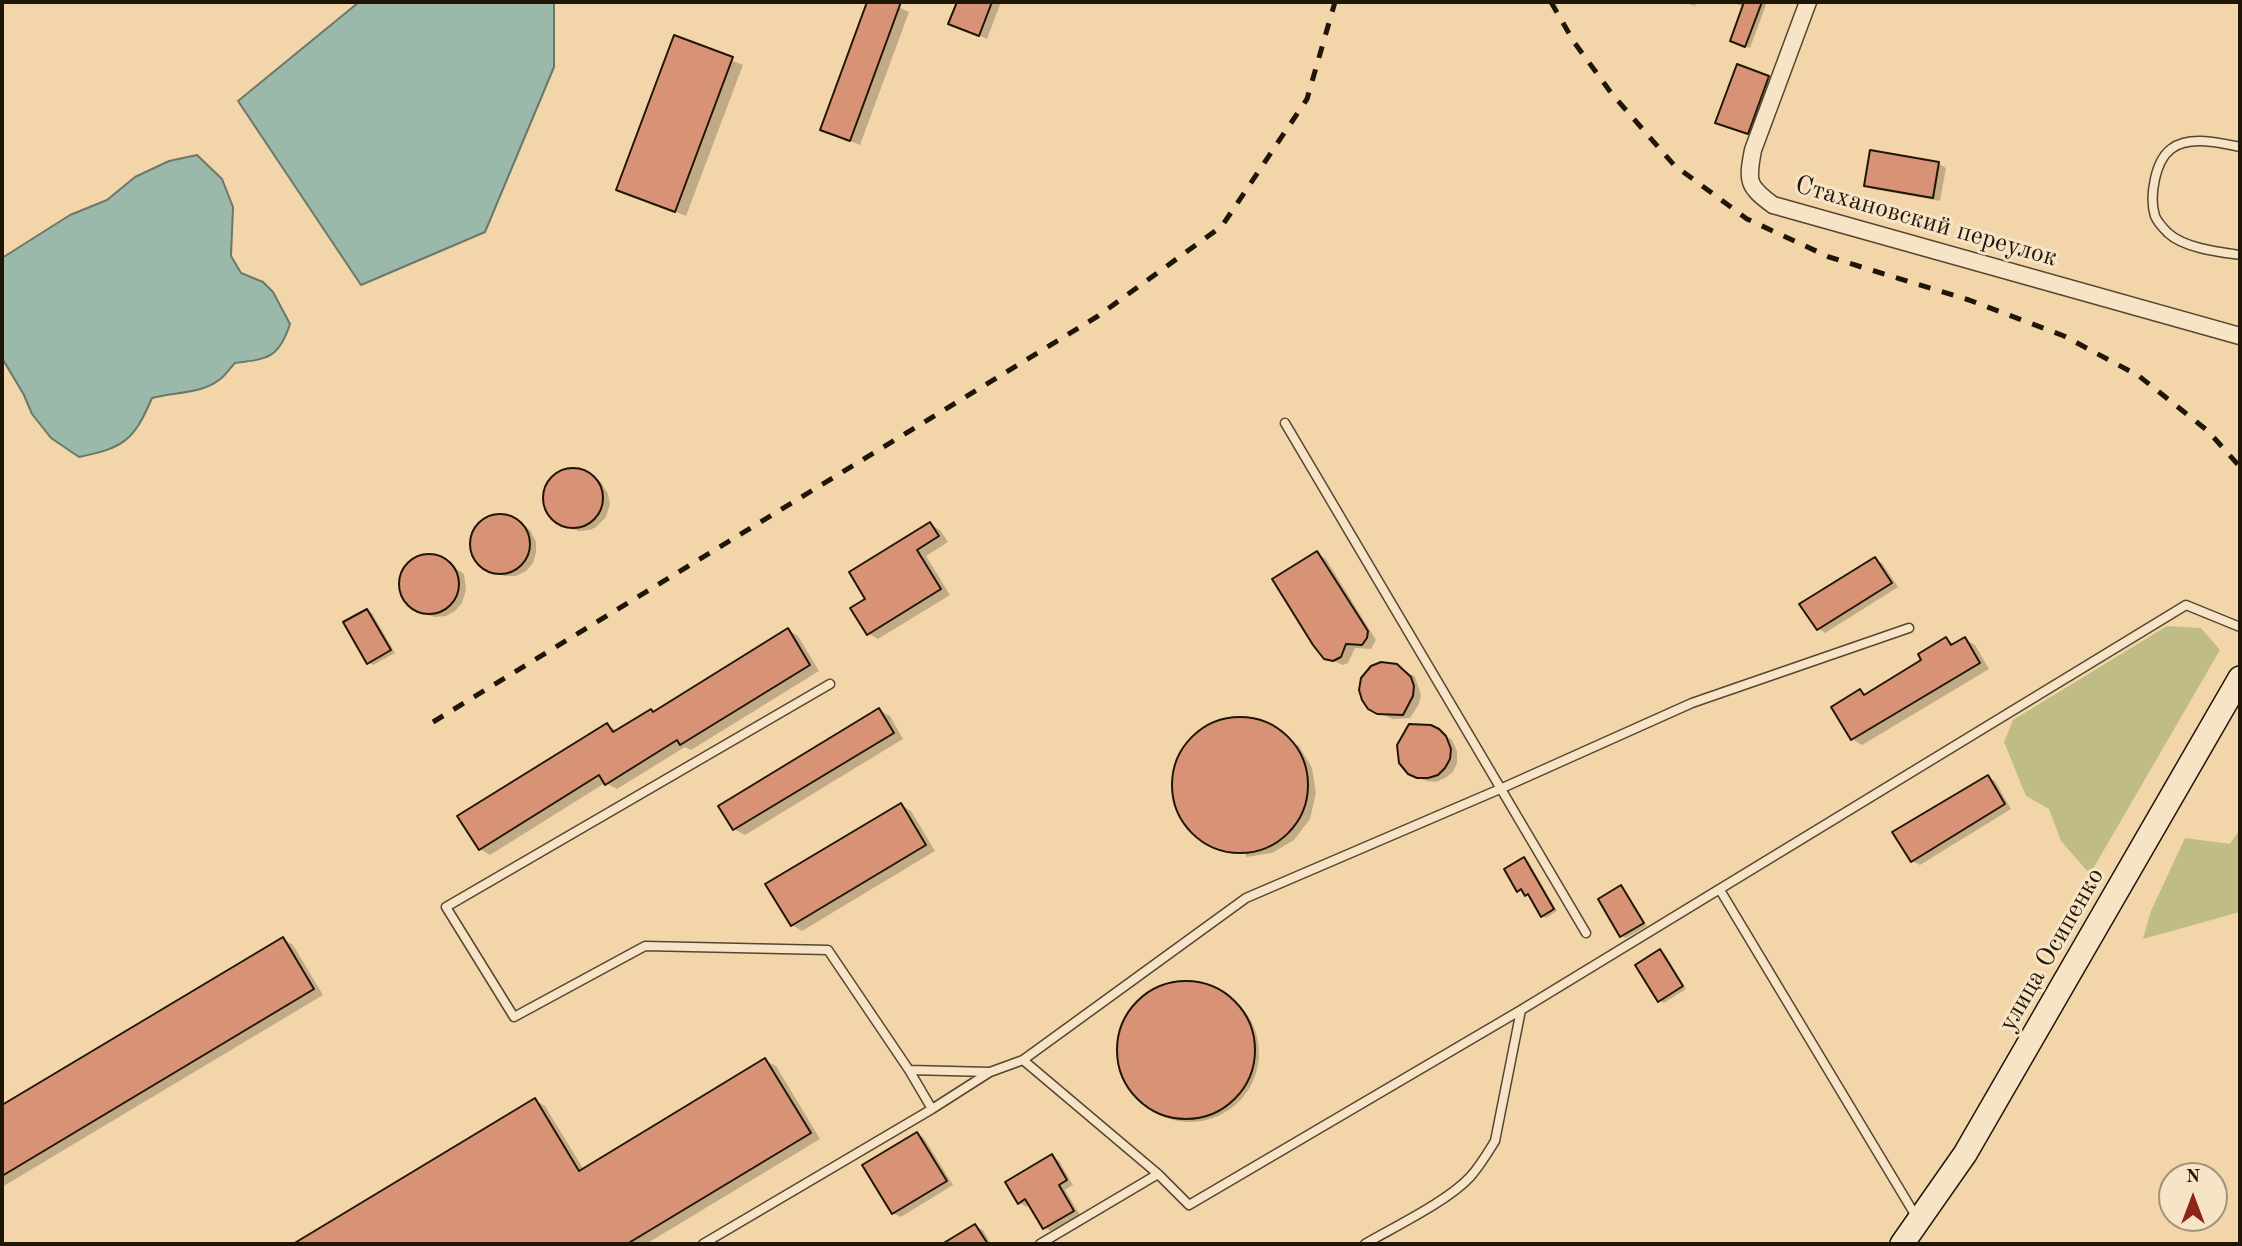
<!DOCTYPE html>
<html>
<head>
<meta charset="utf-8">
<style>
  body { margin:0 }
  #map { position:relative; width:2242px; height:1246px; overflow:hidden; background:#f2d6a9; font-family:"Old Standard TT",serif }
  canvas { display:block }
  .frame { position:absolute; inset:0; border:4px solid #201608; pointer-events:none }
  .north { position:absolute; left:2158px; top:1162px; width:70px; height:70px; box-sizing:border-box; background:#f7e4c7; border:2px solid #a1927b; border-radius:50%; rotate:0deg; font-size:19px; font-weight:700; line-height:28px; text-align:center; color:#201608 }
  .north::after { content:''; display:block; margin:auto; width:24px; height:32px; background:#8f2418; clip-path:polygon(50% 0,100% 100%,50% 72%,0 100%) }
</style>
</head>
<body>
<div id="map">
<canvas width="2242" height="1246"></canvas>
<div class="frame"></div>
<div class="north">N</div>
</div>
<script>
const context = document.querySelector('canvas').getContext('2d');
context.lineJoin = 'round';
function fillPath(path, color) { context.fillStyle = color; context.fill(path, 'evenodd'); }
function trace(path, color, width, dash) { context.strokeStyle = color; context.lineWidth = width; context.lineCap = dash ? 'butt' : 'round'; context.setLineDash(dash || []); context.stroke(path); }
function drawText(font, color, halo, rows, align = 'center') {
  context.font = font + ' "Old Standard TT",serif'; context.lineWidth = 6; context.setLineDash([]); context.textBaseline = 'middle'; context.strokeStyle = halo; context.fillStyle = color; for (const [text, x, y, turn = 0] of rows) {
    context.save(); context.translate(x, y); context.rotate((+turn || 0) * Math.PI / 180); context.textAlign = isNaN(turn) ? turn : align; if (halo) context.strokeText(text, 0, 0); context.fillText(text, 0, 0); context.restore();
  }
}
fillPath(new Path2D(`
  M2167,626L2201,628L2220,650L2090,874L2061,841L2049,809L2026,796L2004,742L2013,720Z
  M2240,829V912L2143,939L2151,911L2185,838L2230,844Z`), '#bfbd85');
const water = new Path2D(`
  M359,2H554V67L485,232L361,285L238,101Z
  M197,155L222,179L233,207L231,256L241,273L263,282L273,292L290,324C279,358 268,359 235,363C230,368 225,376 219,380C201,394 174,392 152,398C134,440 124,448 79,457L51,438L32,414L24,395L2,358V258L70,215L107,200L135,177L169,161Z`);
fillPath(water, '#9bb9ab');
trace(water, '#6a786a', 2);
fillPath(new Path2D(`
  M869,2H888L909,12L860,145L822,129Z
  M959,2H1001L987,39L951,23Z
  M1683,2H1696L1695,6Z
  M1738,2H1767L1750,48L1736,43L1744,7L1737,4Z
  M675,37L743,65L686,216L618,189Z
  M1738,66L1776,81L1755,137L1725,126Z
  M1939,164L1946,168L1940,201L1873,189L1866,185Z
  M570,470L584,472L592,477L601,482L608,494L610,504L606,517L596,527L590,530L579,531L568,528L551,516L546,507L547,487L552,479L561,473Z
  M493,516H504L522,524L530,530L536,542V553L533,563L526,571L516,576H505L495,573L474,559L472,540L475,530L481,522Z
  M930,524L940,530L948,542L926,556L950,595L878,639L868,633V599Z
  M1317,553L1326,559L1376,640L1371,649L1355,648L1348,663L1343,665L1326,658Z
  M420,557L440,558L464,574L466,590L462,603L455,611L446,616L435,617L424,614L407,602L402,592L401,581L404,570L411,562Z
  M1875,559L1882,563L1898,587L1825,633L1818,628Z
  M367,611L372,613L395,653L373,665L369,663Z
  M788,630L798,636L819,671L691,750L685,747L617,789L605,783L490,855L480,849L607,725L618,731L654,713Z
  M1946,639L1955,645L1965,639L1975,645L1989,669L1862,745L1852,739L1860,691L1867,695L1923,660Z
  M1396,665L1415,677L1421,695L1419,704L1410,718L1393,719L1375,711Z
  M879,710L890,716L903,739L745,835L734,829Z
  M1243,719L1269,725L1299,746L1312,768L1316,793L1310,819L1294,840L1272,853L1246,857V854L1212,846L1191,830L1178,808L1174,782L1180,757L1195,736L1218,723Z
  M1436,729L1452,740L1457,751V763L1453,772L1445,778L1436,782L1426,781L1417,777Z
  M1988,777L1995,781L2011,809L1920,865L1912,861Z
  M901,805L911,811L935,851L802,931L792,925Z
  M1524,859L1528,861L1557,911L1546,918L1542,916L1531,897L1524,891L1518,890Z
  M1621,887L1625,890L1647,926L1626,938L1622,936Z
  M283,939L293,945L323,995L2,1187V1107Z
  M1660,951L1665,954L1686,989L1664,1003L1659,1000Z
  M1121 1053a69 69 0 1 1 138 0a69 69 0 1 1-138 0Z
  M765,1060L776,1066L820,1139L646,1244H296L535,1100L545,1106L584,1170Z
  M917,1134L924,1138L953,1185L901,1217L893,1213Z
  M1052,1156L1059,1161L1073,1185L1065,1190L1080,1215L1052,1232L1044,1227L1030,1204L1026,1207L1019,1202Z
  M975,1226L983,1230L991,1244H945Z`), '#0003');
const building = new Path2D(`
  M867,2H901L850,141L820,130Z
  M957,2H992L979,36L948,24Z
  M1744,2H1762L1745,47L1730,41Z
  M674,35L733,57L675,212L616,190Z
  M1737,64L1769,76L1748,134L1715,123Z
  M1870,150L1939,162L1933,198L1864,186Z
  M543 498a30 30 0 1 1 60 0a30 30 0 1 1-60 0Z
  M470 544a30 30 0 1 1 60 0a30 30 0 1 1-60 0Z
  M930,522L939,536L917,550L941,589L867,635L850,608L865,599L849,572Z
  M1317,551L1368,631L1367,638L1362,645L1346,644L1341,657L1333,661L1324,659L1313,645L1272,579Z
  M399 584a30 30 0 1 1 60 0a30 30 0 1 1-60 0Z
  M1875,557L1892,583L1817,630L1799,604Z
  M367,609L391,650L367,664L343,622Z
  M788,628L810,665L680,745L677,740L605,785L599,775L479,850L457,816L607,723L613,732L651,709L653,712Z
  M1946,637L1951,645L1965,637L1980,663L1851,740L1831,707L1860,689L1864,695L1921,660L1918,654Z
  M1381,662L1397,664L1411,677L1414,686L1413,696L1403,715L1377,714L1368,709L1362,700L1359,690L1361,678L1371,666Z
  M879,708L894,733L733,830L718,806Z
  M1172 785a68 68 0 1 1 136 0a68 68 0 1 1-136 0Z
  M1409,724L1431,725L1439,729L1446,736L1451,749L1450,759L1445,768L1438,775L1428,778H1417L1408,774L1399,763L1397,745Z
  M1988,775L2005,804L1911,862L1892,832Z
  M901,803L926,845L791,926L765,884Z
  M1524,857L1554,909L1541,917L1528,894L1525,896L1521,889L1517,892L1504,869Z
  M1621,885L1644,923L1620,937L1598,899Z
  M283,937L314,989L2,1176V1105Z
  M1660,949L1683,986L1658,1002L1635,965Z
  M1117 1050a69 69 0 1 1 138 0a69 69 0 1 1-138 0Z
  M765,1058L811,1133L627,1244H293L535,1098L579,1171Z
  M917,1132L947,1181L892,1214L862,1165Z
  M1052,1154L1067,1180L1059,1185L1074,1211L1043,1229L1025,1199L1018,1204L1005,1182Z
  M975,1224L988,1244H942Z`);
fillPath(building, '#d89275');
trace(building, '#201608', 2);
const lane = new Path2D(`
  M2240,147C2220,143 2189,135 2171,149C2155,161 2149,197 2155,216C2157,221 2164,229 2168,233C2184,248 2219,252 2240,255
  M1285,423L1586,933
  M830,684L446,907L514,1017L645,946L828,950L909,1070L990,1072L1023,1060
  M1720,890L1917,1218
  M1521,1010L1189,1205L1158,1174L1023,1060L1246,898L1500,789L1692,703L1909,628
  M909,1070L932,1109
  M703,1244L932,1109L990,1072
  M1040,1244L1158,1174
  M1365,1244C1394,1227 1448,1201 1470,1177C1480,1166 1487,1154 1495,1141L1521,1010L2186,605L2240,627`);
const street = new Path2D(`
  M1808,2L1753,150C1747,181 1747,186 1773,205L2240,336`);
const secondary = new Path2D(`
  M1902,1244L1965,1154L2240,678`);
trace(lane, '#544630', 11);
trace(street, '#544630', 19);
trace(secondary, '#201608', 26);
trace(lane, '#f7e4c7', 8);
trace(street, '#f7e4c7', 16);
trace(secondary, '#f7e4c7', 23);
trace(new Path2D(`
  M1551,2L1574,42L1612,94L1674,165L1747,219L1829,257L1969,300L2064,336L2139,376L2208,431L2240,467
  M433,722L1098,316L1222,226L1307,99L1335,2`), '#201608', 5, [12, 12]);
drawText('26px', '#201608', '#f7e4c7', [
  ["Стахановский переулок",1926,222,16],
  ["улица Осипенко",2052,950,-60]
]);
</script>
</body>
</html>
